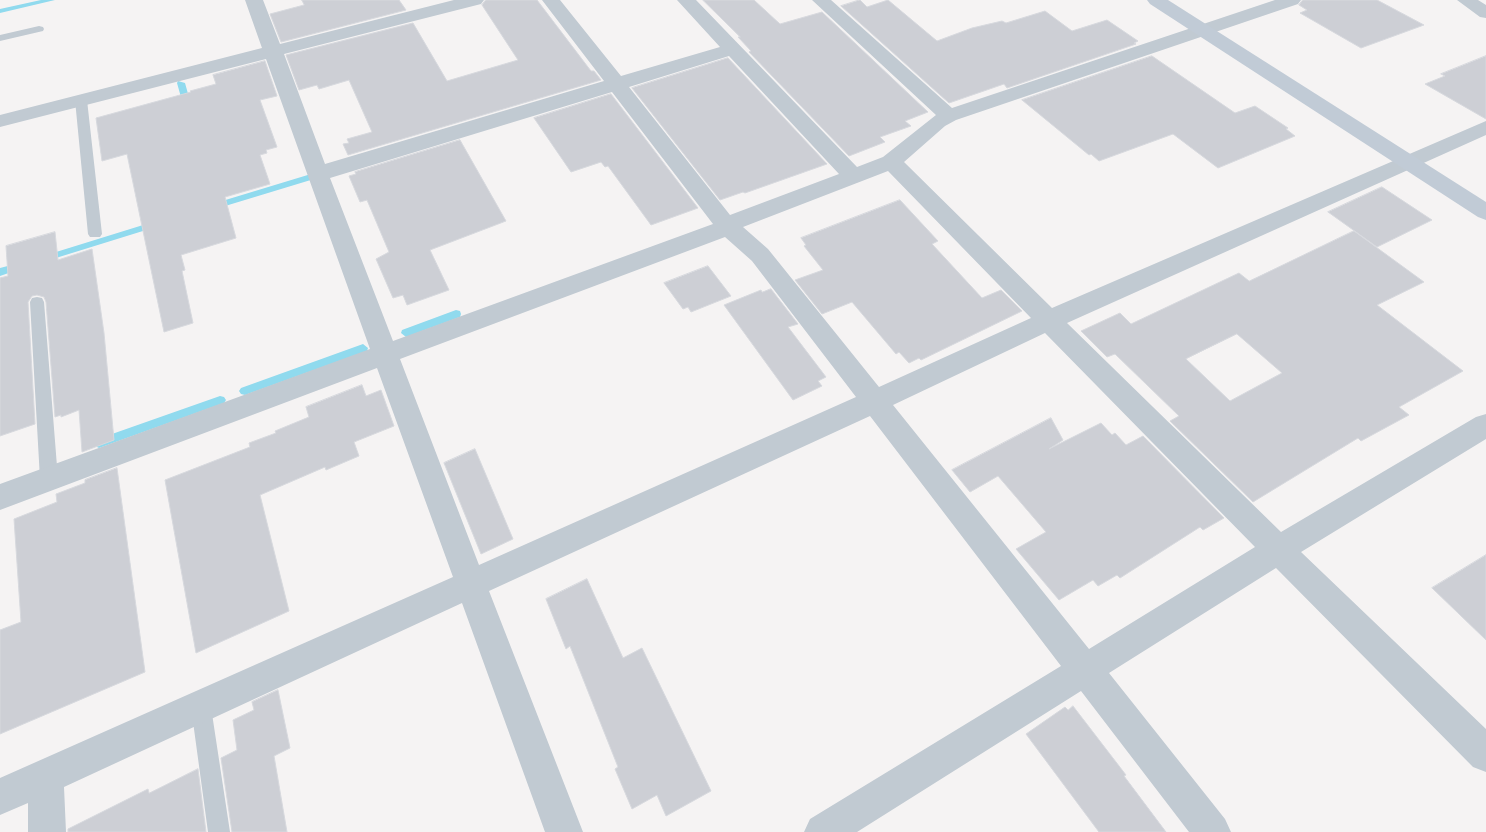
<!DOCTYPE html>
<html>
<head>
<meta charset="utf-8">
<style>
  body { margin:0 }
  canvas { display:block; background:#f5f3f3 }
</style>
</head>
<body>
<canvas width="1486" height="832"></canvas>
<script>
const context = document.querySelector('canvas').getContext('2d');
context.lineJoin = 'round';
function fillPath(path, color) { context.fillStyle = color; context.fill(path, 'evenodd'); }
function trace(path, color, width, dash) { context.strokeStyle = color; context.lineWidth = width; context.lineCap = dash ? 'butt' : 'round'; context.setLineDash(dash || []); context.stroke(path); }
fillPath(new Path2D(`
  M41,0H55L0,13V9Z
  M178,81L185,83L192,108L191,110H185L184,108L177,83Z
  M311,174L314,175V179L212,210L207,207L209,205Z
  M156,221L161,224L159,226L43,262L38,259L40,257Z
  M23,262L26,263L28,265L26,267L0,276V268Z
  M456,310L460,311L461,314L460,317L406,337L401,333L402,330Z
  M363,344L368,348L367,351L245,395L241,394L239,391L241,388Z
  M220,396L224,397L226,400L224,403L99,448L95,446L93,443L95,440Z`), '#90daee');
const building = new Path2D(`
  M302,0H399L406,10L281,42L270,14L304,5Z
  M486,0H537L591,71H594L601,80L348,155L343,144L349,143L347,139L372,132L349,80L319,89L317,85L299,90L286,55L413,23L447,81L518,60L482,5Z
  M703,0H754L780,24L822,12L928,112L905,121L911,126L880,137L885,142L849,156L749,52L751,51L738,37H740Z
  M860,0L867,7L888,0L937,41L972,28L1002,21L1006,23L1045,11L1072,31L1107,20L1138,41L1134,43L1136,44L1007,88L1004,84L949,103L841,6Z
  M1303,0H1377L1424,25L1361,48L1300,13L1307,10L1299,5Z
  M1152,56L1235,113L1255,106L1288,128L1286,129L1295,136L1218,168L1173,134L1099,161L1091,154L1089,155L1022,100Z
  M1486,56V119L1425,84L1445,76L1441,74Z
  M728,58L827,164L745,193L743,192L720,200L632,88Z
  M265,61L277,96L260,100L277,147L266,150L267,153L260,155L270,184L225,197L236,238L181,255L185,270L182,271L193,323L164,332L127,154L102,161L96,118L191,92L190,91L216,84L213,75Z
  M611,94L698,208L651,225L608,166L605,167L601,162L571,172L534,118Z
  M460,140L506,221L430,250L449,290L407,305L403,295L393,298L376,259L389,252L367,200L360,202L349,176L356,174L355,172Z
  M1382,187L1432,220L1377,247L1328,212Z
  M900,200L938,241L932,244L982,298L1001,290L1022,311L921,360L919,358L909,363L899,352L896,354L852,302L822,314L795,280L823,270L804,246L806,245L801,238Z
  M1354,231L1424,282L1377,305L1463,371L1399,407L1409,415L1361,441L1358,438L1253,502L1170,421L1179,416L1115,354L1107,357L1081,331L1120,313L1131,324L1239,273L1249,281ZM1237,334L1282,373L1230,401L1186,359Z
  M55,232L58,260L92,249L104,333L114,440L82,452L79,410L61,417V415L55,417L46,302L44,297L37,295L32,296L28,302L35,424L0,436V278L8,276L6,246Z
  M708,266L731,296L691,312L688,307L683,309L664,283Z
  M771,289L798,324L788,327L826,377L818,381L822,386L793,400L724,305L761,290L762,292Z
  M362,385L366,396L381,390L394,426L354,442L359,456L326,470L325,467L260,495L289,611L196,653L165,480L250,447L249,443L276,433L275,431L309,417L306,407Z
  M1051,418L1063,440L1049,449L1101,423L1112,435L1115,433L1126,445L1143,436L1224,518L1203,530L1200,527L1120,578L1117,575L1098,586L1093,580L1059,600L1016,549L1046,532L998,476L970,492L952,470Z
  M475,449L513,539L481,554L444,463Z
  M117,468L145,672L0,734V630L21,622L14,519L57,502L56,494L85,483V480Z
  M1486,555V640L1432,588Z
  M587,579L623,658L642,648L711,791L666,816L657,795L632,809L615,769L618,767L570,646L566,649L546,599Z
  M278,690L290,748L274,756L287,832H232L221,758L237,750L233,720L254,710L252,702Z
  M1073,706L1126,775L1124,776L1166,832H1099L1026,734L1065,707L1068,710Z
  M198,769L206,832H68V829L148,789L149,793Z`);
fillPath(building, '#cdcfd5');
trace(building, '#d7d9de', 1);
fillPath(new Path2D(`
  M39,26L43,27L44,29L43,31L0,41V35Z
  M81,96L87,100L102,234L100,237H90L88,234L75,100Z
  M37,297L42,298L44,302L58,479L55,484L49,486L43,484L40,479L30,302L32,298Z
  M201,697L208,700L211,707L230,832H208L191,707L194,700Z`), '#c1cad2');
fillPath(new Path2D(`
  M245,0H263L280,44L454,0H484L481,4L284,54L325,164L604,81L542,0H560L621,76L720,47L677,0H696L857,167L883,157L936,115L812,0H831L952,108L1275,0H1301L1298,4L956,120L945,126L904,162L1052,308L1486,121V135L1067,323L1281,532L1476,417L1486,414V439L1301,552L1486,729V772L1473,767L1276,568L1109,673L1225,819L1231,832H1189L1081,691L857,832H804L810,819L1061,666L870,416L489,591L583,832H545L462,603L64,787L66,832H28V803L0,815V778L453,577L377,368L0,510V484L370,349L266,59L0,127V115L262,48ZM729,56L839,174L730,215L629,87ZM612,92L713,224L393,341L330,178ZM888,171L1031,318L879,387L768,249L743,227ZM725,237L752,261L856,397L479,565L400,359ZM1045,333L1255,547L1089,649L893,405Z
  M1457,0H1478L1486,5V18L1480,17Z`), '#c1cad2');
fillPath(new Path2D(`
  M1147,0H1168L1486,202V220L1478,217L1150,4Z`), '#c1cbd6');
</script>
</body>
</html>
